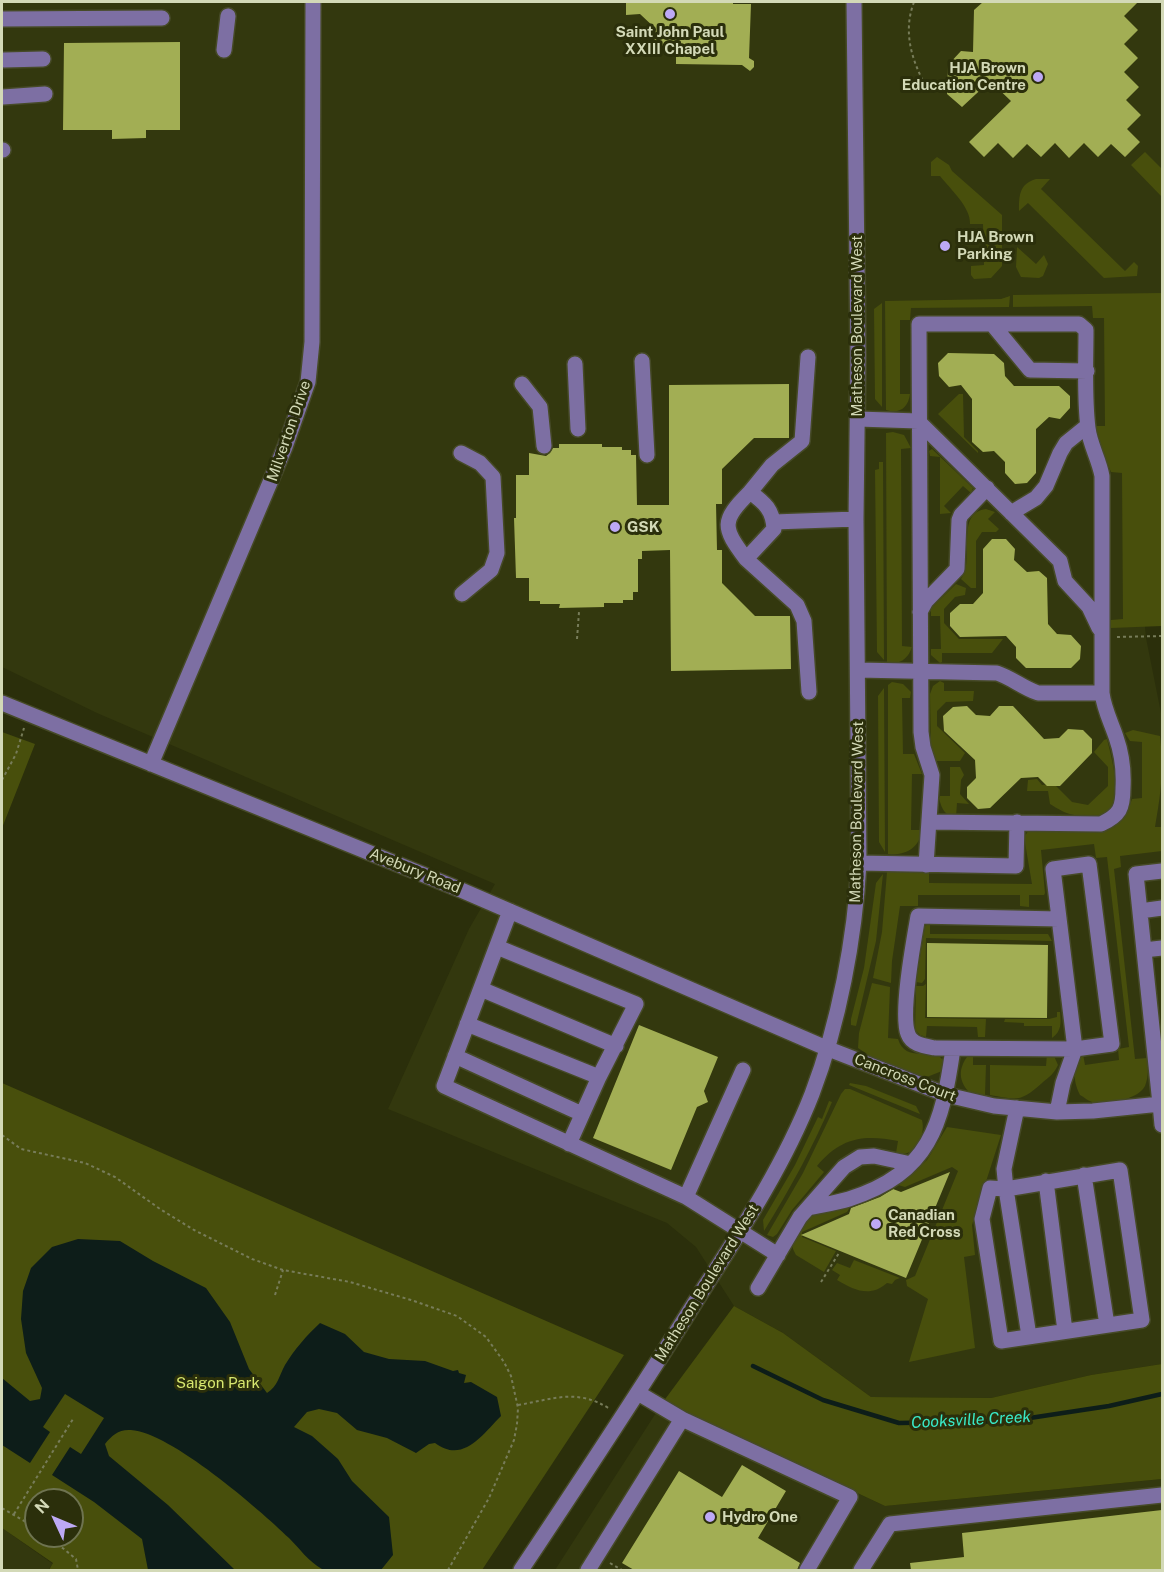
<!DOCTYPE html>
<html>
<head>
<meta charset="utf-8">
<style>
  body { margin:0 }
  #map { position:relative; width:1164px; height:1572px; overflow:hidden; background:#2b2f0b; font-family:"Public Sans",sans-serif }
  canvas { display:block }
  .frame { position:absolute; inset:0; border:3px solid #d3d9b7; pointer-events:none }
  .north { position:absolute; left:24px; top:1488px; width:60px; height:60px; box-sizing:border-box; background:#2b2f0b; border:2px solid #6e7350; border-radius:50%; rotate:314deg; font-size:16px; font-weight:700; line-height:24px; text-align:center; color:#d3d9b7 }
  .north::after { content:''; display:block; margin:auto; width:21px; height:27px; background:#bda9f5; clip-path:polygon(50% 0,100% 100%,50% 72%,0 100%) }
</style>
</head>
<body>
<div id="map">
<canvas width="1164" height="1572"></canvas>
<div class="frame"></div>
<div class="north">N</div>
</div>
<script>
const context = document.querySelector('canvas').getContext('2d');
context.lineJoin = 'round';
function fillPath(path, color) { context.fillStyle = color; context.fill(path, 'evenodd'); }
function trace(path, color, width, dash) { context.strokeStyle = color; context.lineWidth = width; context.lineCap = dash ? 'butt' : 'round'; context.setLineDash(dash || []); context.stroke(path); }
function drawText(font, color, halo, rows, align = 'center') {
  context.font = font + ' "Public Sans",sans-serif'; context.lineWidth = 6; context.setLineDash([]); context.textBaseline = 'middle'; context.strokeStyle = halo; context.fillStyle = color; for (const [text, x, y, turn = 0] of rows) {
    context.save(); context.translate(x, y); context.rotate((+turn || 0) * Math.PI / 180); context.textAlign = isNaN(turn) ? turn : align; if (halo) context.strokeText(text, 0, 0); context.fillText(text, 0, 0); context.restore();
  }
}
fillPath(new Path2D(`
  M2,2H1162V324L1117,323L1146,638L1162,718V1364L1091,1375L991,1398L871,1397L783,1333L734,1306L696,1247L667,1223L388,1109L469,929L495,884L97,713L2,667Z
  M663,1402L885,1506L1162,1479V1570H555Z
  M2,1528L53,1564L48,1570H2Z`), '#33380e');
fillPath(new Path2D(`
  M1145,152L1162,169V197L1131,165Z
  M937,157L949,165L952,171L1002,215V266L991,278L974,279L971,275V266L984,265L983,224H970C971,207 950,189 940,176H931V162Z
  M1036,179H1050L1041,189L1125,271L1134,262L1138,266L1137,276L1104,278L1028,203L1019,211C1019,196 1019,184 1036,179Z
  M1017,247L1036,264L1044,255L1048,264L1043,276L1039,278L1021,277L1016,267Z
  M1162,293V626L1111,628V620L1123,619L1122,473L1111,472L1097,439L1094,426H1105L1104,318H1093L1092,306L1013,307V295Z
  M1010,296L1009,307L911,308L910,320H900V394H910C908,408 900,414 886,410L885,301L1001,299Z
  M882,303V407L875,399L874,309Z
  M959,394H963L964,437L978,451V453L938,414Z
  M893,432L904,435L911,448L901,449L902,646L912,647C908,659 900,665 887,662L886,433Z
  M932,449L973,488L971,493L963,486L944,506L951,513L940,514V457L930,456L929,451Z
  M879,462H883L884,660L877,652L875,470L879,469Z
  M986,509L995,512L988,519L999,529L996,532H982L976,541V588H971L961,579C976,559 954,513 986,509Z
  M956,584L966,588L965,595L955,597L944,609V623L959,639H1003L992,653H942V662L940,663L931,655V649H941L940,616H931V608Z
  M940,681L944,683V691H974L973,701L946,702L937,711V726L965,753L960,761H934L931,752L930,694L933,686Z
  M892,682L903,684L911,692L910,698H902L903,754H914L922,774H912L911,830H921C921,848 904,856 888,854V685Z
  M884,688L885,852L879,842L878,696Z
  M1133,730L1160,736C1164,771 1161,793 1155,827H1162V851L1120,856L1121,867L1114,869L1135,1059L1147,1058C1148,1067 1149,1076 1145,1086C1138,1100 1106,1105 1092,1102C1088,1101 1084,1097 1080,1095C1073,1081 1072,1066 1083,1054L1085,1065L1119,1060L1118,1049L1129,1047L1107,857L1096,858L1094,844L1041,850L1045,893L1044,895H1029V907L1020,906V895H918V906H900L892,961L891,983L873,978L882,932L887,872H929V883L1032,884L1024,837L1029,830L1106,831C1121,824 1127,814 1132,799L1142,798V742L1130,741L1125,733Z
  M2,732L35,744L2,828Z
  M1107,739C1111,756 1124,800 1108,812C1103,816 1096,816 1090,816C1071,816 1066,814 1050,804L1048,791H1027L1028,780L1037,779L1042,785L1054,784L1072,802L1088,805L1108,786V767L1094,752L1104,740Z
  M950,767H960L964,775L961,780L960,794L969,804L957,803L956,817C945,817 941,807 939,798L940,796H950Z
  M883,874L876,941L856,1026L851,1025V1019L864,968L876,883Z
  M930,923V934H1048L1052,941L926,938L925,979L922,983L916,982L925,926Z
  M872,983L890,987L888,1038L898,1039C904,1058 920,1053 936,1053L944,1061L942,1071L922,1079L870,1056L858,1048L859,1033Z
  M926,984L925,1018L986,1019L985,1037H978L977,1027L927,1026L926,1037L920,1035L915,1030L916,986H923Z
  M1057,1012H1060C1061,1022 1062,1031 1052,1038V1026H1024V1023L1004,1022L1005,1019H1049L1057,1017Z
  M970,1053H973V1065H986L985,1095L969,1092C957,1079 959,1066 970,1053Z
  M1047,1054L1054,1056L1058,1065C1054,1074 1049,1077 1042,1083C1021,1102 1018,1100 990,1095V1065L1046,1066Z
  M2,1083L624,1355L482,1570H49L53,1563L2,1528ZM36,1500H72V1536H36Z
  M850,1083L866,1086L916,1106L920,1114L849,1085Z
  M845,1089H850L922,1120C926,1136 915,1159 896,1153L898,1141C863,1134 840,1138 817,1166L824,1172L792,1210L777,1234L773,1237L767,1235L803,1173L841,1094Z
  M829,1101L832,1102C813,1147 790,1189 764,1231L763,1220L795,1165L818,1117L822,1119Z
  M947,1127L1001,1135L972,1225L975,1255L964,1257L975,1348L909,1362L928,1299L907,1286L906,1280L915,1276L958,1171L952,1167L905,1187L898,1185L927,1160Z
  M850,1207L847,1212L802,1232V1237L836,1251L824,1272L796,1255L793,1249L792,1242L803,1225L813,1215Z
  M854,1260L900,1278L895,1280L892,1284L887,1283C870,1298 854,1290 837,1280L840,1275L832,1270L837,1263L850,1268Z
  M734,1306L783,1333L871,1397L991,1398L1091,1375L1162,1364V1479L885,1506L663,1402Z`), '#484f0c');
fillPath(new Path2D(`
  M78,1239L120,1241L153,1261L206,1288L230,1322L249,1369L267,1393C278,1386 279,1376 285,1365C294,1350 307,1335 320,1323L345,1334L364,1352L389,1359L425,1361L453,1371L458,1370L459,1373L466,1375L464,1383L471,1382L497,1397L501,1416C482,1435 463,1464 435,1443L429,1444L416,1453L387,1438L357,1430L337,1413L319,1409L307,1412L294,1427L312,1436L338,1459L352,1481L389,1517L393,1555L381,1570C369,1570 330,1572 322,1569C309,1562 299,1548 289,1538C259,1509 170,1432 131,1430C119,1429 112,1435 105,1444L109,1456L168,1505L235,1570H148L142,1539L94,1502L52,1475L70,1447L81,1454L104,1418L65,1394L43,1427L50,1432L30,1463L2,1445V1378L30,1401L40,1399L42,1388L26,1353L21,1319L23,1291L31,1268L52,1247Z`), '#0d1d19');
trace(new Path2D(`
  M753,1366L823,1400L899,1423L1010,1421L1109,1406L1162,1394`), '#0d1d19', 4.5);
fillPath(new Path2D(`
  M626,2H733V4H751L749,58L754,61V67L750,71L742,65L676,64V43L663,46L657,44L654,38L656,29L640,14L626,15Z
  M983,2H1138L1124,16L1138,30L1124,44L1138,58L1124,72L1139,87L1126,100L1141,115L1127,129L1140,142L1125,157L1111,144L1098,157L1084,143L1069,158L1055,143L1041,157L1027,144L1013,158L998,143L984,157L969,142L1011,101L990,81L962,107L947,94L948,65L961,51L973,52L974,10Z
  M180,42V130H146V138L112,139V130H63L64,43Z
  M948,353L994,354L1004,363L1005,376L1014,386H1059L1070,396V408L1060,419L1049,417L1036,429V473L1027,483L1015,484L1005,473V462L994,451L983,452L972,442V399L961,385L949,387L939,376L938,363Z
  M789,384V438H754L722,469V504H716L717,550H722V583L755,616H790L791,669L671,671L670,550L642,551V559H638V592H633V600H623V603H604V607L559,608L560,604H540V601H529V578H516L514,518H516V475H529V453L546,456L550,453L553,448H559V444H602V447H622V450H631V455H636L637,505H669V385Z
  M992,539H1006L1015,549L1014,560L1027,572L1039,571L1047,578L1048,624L1057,634L1071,635L1081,646L1080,659L1071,668H1026L1016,658V647L1006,636L960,637L950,626V613L960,604H973L983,593V549Z
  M967,706L976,715L990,716L999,706H1013L1044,739L1059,738L1068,729L1083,730L1092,739V753L1060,786H1047L1038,777L1021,778L990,808L978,809L967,798V787L976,778L975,760L944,731L943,716L953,707Z
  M927,943L1048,945L1047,1018L927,1017Z
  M639,1025L718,1057L704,1091L708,1102L697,1107L671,1170L593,1138Z
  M950,1172L906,1278L801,1235L849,1214L851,1208L880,1197L893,1189L901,1192Z
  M742,1465L786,1491L758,1538L800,1563L797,1570H634L622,1563L679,1471L722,1497Z
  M1162,1510V1570H911L910,1563L964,1557L962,1533Z`), '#a2ae54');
const minor = new Path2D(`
  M2,19L162,18
  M224,50L228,16
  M4,60L43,59
  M3,97L45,94
  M2,150H3
  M992,324L1030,370L1087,371
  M808,357L802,441L772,465L750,492C765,503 773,510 774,529L746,559L797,605L804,621L809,692
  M642,361L647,455
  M575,364L578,429
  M522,384L540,407L544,446
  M858,419L918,421L1060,561L1065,581L1089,607L1099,628
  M461,453L480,463L493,477L497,553L491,570L462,594
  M1011,513L1036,498L1046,486L1060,453L1066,443L1087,426
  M774,522L856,519
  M746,559C722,527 721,521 750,492
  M920,612L926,601L957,569L959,520L961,515L987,488
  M859,670L997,673C1012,678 1023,688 1038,693H1102
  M2,703L461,890L826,1048L947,1095L994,1106L1057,1112L1093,1111L1160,1104L1136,874L1162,871
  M151,764L285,447L308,382L312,342L313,2
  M859,863L1016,866L1017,822
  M1089,864L1112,1044L1075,1049L1053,869Z
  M926,865L932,775L923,747L921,732L919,324H1079L1086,330C1086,362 1084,396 1088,428C1090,445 1099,459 1102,476V693C1104,709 1111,722 1116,737C1122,754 1124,770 1123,788C1123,808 1120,815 1101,824L929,822
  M510,911L444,1086L686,1197L778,1255
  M1140,911L1162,908
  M497,947L636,1004L599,1077L569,1144
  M1144,950L1162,948
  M481,989L616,1046
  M467,1024L599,1077
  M455,1056L582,1114
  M1160,1104L1162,1125
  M1017,1108L1004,1169L1006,1189L990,1188L982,1219L1001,1341L1142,1320L1120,1170L1006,1189L1029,1336
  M1057,1112L1063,1083L1075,1049L935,1048C925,1046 912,1045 908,1034C900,1014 914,939 918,916L1059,919
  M1084,1175L1107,1325
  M1046,1181L1065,1331
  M686,1197L743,1070
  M808,1208C822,1205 836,1203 849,1199C930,1173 942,1125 953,1049
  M758,1288L800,1217L844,1167L860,1157L874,1156L911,1164
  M638,1393L682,1419
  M521,1570C583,1477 645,1383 704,1288C744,1226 785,1163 812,1094C839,1023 855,938 859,863L856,519L858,355L854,2
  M588,1570L682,1419L850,1497L807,1570
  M861,1570L890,1524L1162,1495`);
trace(minor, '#464a27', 18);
trace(new Path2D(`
  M914,2C903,31 911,58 925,85
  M1117,637L1162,636
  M577,639L579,612
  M2,780L16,754L24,728
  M2,1135L21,1149L85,1163L115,1177L160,1209L194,1230L252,1259L283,1270L350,1282L411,1300L457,1316L486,1337L504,1362L511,1376L518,1408L517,1424L514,1440L489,1498L448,1570
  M821,1282L839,1253
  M275,1295L283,1270
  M518,1405C554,1399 577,1388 610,1409
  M2,1508L36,1528
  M14,1514L73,1419
  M48,1536L76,1559L78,1570
  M610,1563L622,1570`), '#777c59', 2, [3, 3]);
trace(minor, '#7d6fa3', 15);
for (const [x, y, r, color] of [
  [670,14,6,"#bda9f5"],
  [1038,77,6,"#bda9f5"],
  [945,246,6,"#bda9f5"],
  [615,527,6,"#bda9f5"],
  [876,1224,6,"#bda9f5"],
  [710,1517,6,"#bda9f5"]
]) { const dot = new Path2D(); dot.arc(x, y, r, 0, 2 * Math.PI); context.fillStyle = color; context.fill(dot); trace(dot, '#2b2f0b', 2); }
drawText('bold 15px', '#d3d9b7', '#2b2f0b', [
  ["Saint John Paul",670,32,"center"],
  ["XXIII Chapel",670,49,"center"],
  ["HJA Brown",1026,68,"right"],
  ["Education Centre",1026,85,"right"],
  ["HJA Brown",957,237],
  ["Parking",957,254],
  ["GSK",627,527],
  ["Canadian",888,1215],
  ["Red Cross",888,1232],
  ["Hydro One",722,1517]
], 'left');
drawText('15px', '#d3d9b7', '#2b2f0b', [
  ["Matheson Boulevard West",857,326,-90],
  ["Milverton Drive",289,431,-71],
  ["Matheson Boulevard West",857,812,-89],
  ["Avebury Road",415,871,22],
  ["Cancross Court",905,1078,21],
  ["Matheson Boulevard West",707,1283,-58]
]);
drawText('15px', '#d7e76f', '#2b2f0b', [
  ["Saigon Park",218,1383]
]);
drawText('italic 16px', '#39e9c7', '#2b2f0b', [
  ["Cooksville Creek",971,1420,-3]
]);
</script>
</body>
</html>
